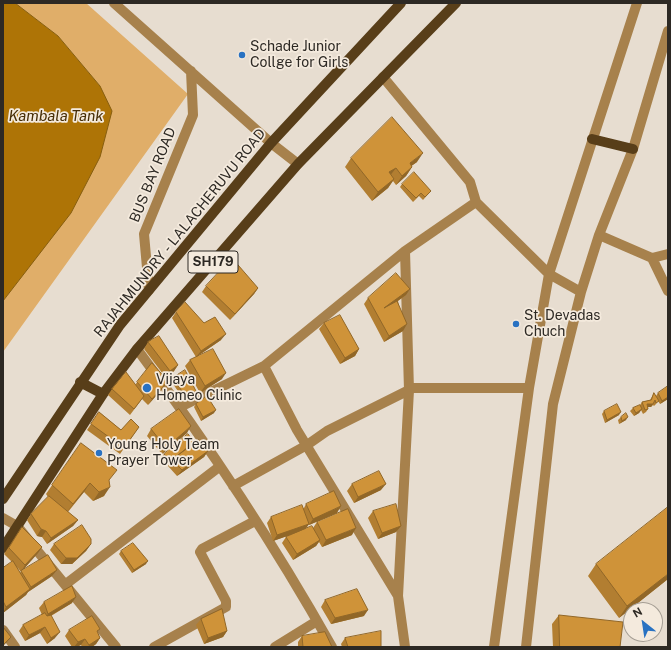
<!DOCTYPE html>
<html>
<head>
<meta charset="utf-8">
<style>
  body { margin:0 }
  #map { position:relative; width:671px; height:650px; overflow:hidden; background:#e7ddd0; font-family:"Public Sans",sans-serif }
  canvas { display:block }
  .frame { position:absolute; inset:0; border:4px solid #2d2924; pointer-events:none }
  .north { position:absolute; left:623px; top:602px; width:40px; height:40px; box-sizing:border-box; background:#f4eadd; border:1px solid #a49d93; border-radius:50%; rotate:330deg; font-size:11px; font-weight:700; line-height:16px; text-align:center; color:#2d2924 }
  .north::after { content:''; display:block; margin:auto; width:14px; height:18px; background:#2972c2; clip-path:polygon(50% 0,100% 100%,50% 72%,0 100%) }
</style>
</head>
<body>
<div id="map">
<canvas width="671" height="650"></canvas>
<div class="frame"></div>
<div class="north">N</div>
</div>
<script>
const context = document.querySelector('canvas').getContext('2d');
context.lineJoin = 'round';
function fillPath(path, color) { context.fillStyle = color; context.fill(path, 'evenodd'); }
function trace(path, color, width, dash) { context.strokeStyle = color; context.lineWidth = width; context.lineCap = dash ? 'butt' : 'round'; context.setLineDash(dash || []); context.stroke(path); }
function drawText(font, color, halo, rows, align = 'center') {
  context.font = font + ' "Public Sans",sans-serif'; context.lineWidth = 3.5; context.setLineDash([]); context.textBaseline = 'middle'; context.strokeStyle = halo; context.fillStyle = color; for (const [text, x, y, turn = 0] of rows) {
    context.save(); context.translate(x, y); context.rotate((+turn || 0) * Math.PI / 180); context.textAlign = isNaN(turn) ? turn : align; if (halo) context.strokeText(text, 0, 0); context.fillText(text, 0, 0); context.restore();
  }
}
fillPath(new Path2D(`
  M15,3H86L188,94L3,352V301L32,262L100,86L58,36Z`), '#e0ae69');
const water = new Path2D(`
  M3,3H15L58,36L100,86L112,111L100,157L71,213L3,301Z`);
fillPath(water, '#ae7406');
trace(water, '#875e0f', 1);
trace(new Path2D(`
  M114,3L271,143L298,164
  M383,77L470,182L476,202L549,274L581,292
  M599,235L652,258L668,291
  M652,258L668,254
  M149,290L144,234L193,115L191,71
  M137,349C208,444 274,544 332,647
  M180,407L264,366
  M233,486L307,445L327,431L413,388H529
  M3,518L17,526L116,647
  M66,584L219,467
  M398,596L409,390L405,251
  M3,630L15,647
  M154,647L226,607V601L200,552L202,549L255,521
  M275,647L317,621
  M405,647L398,596L297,430L264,366L405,251L476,202
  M494,647L529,388L549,274L637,3
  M526,647L553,404L581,292L599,235L633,149L668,31`), '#a7814c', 10);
trace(new Path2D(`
  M592,139L633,149
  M80,382L103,394
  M3,499L120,325L271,143L401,3
  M3,548L103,394L137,349L298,164L456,3`), '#583e19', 10);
fillPath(new Path2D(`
  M351,158L417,162L411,166L412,167L406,176L396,185L393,181L388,188L372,201L345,167Z
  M402,184L431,191L423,200L419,196L413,202L400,187Z
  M206,286L258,288L254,294L230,320L202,292Z
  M406,295L398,301L403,331L384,342L364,304L368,298Z
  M176,312L204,323L221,340L198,356L222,379L200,393L185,366L190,360L196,357L172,318Z
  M324,323L359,349L355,356L340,364L319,329Z
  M148,342L178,365L174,371L166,378L144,349Z
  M152,363L163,388L148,405L142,399L130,415L108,395L112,389L135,385Z
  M173,378L194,394L184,400L171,381Z
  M654,393L656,396L658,393L668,399L660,404L658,401L656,404L654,406L653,405L651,407H648V409L646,412L643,414L641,410L639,413L634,416L630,411L633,408L640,405L642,402L650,400Z
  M196,404L214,413L201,421L194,407Z
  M604,411L619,415L605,423L602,414Z
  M99,412L121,430L139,427L120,454L87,430Z
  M621,417L626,420L619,424L618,420Z
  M151,429L187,433L162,454L147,436Z
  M81,443L109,481L104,496L93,501L84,492L68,512L78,520L73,526L47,544L42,537L37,536L27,520L31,514L48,497L46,494Z
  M193,444L208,451L204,457L177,476L168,466L170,463L169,464L162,457L164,454Z
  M352,484L381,490L354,503L347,491Z
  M306,504L337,513L309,525V524L305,529L313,528L317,522L352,535L322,547L319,542L316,546L293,560L282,543L286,537L295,533L273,541L267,523L271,517L304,508Z
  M373,511L401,526L396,532L378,539L368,518Z
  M18,533L42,547L38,553L21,572L17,567L20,573L21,571L52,576L28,592L26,595L3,613V568L12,562L4,554Z
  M54,544H91L86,551L72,564H61L50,550Z
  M121,551L146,564L132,573L119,554Z
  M596,564L668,579L619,618L588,576Z
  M325,600L364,616L331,624L321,607Z
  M44,602L72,603L51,616L55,638L47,644L40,633L25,641L19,631L23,625L42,615L39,608Z
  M559,615L620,647H553L552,624Z
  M201,619L227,631L223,637L204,644L196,625Z
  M69,630L98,633L100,638L96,644L92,647H82L81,645L76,647H72L65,636Z
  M302,636L332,647H298V642Z
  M345,638L381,647H342L341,644Z`), '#b27e31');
fillPath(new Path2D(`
  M423,153L417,162L403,172L410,163Z
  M412,167L406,176L396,185L402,176Z
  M396,168L389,177V172Z
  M394,179L388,188L372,201L378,192Z
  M258,288L254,294L230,320L235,314Z
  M410,289L406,295L379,314L384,308Z
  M407,324L403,331L384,342L389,336Z
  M226,334L221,340L196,357L201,351Z
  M359,349L355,356L340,364L345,358Z
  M178,365L174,371L166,378L170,371Z
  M226,373L222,379L200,393L205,386Z
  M168,381L163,388L148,405L152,399Z
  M196,391L194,394L184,400L186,397Z
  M668,397V399L660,404L662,401Z
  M647,404H653L651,407H645Z
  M642,409L639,413L634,416L636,413Z
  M216,410L214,413L201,421L203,417Z
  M621,412L619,415L605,423L607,420Z
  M628,417L626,420L619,424L622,421Z
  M191,426L187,433L162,454L166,448Z
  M208,451L204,457L177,476L182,470Z
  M90,483L84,492L66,513L73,504Z
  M386,484L381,490L354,503L358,497Z
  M110,487L104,496L93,501L99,492Z
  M341,506L337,513L309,525L313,519Z
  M78,520L73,526L47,544L51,538Z
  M309,524L305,530L273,541L277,535Z
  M401,526L396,532L378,539L382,533Z
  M356,528L352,535L322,547L326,540Z
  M41,529L46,531L42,537L37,536Z
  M320,540L316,546L293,560L297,554Z
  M91,544L86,551L72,564H61L66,558Z
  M42,547L38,553L21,572L25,565Z
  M148,561L146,564L132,573L134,570Z
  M57,570L52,576L28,592L26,595L3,613L6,607L28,590L31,587Z
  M668,574V579L619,618L627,606Z
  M76,597L72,603L43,620L48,614Z
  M368,610L364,616L331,624L335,618Z
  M45,627L40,633L25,641L29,635Z
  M227,631L223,637L204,644L208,638Z
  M60,632L55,638L47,644L51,638Z
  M11,637L6,643L3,646V645Z
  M100,638L96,644L92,647H88L89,645Z
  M85,639L81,645L76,647H74L78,642Z`), '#916728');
const building = new Path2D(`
  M392,117L423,153L410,163L412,167L402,176L396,168L389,172L394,179L378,192L351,158Z
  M414,172L431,191L425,197L421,193L416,198L402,184Z
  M232,258L258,288L235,314L206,286Z
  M396,273L410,289L384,308L397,301L407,324L389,336L368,298Z
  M185,302L204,323L215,317L226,334L201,351L176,312Z
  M340,315L359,349L345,358L324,323Z
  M159,336L178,365L170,371L148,342Z
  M213,349L226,373L205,386L190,360Z
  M152,363L168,381L152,399L137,382Z
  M185,370L196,391L186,397L173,378Z
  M126,372L144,396L134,409L112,389Z
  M668,386V397L662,401L658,393Z
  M654,393L659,401L656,403L655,400L653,404H647L648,409L645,410L642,402L651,400Z
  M207,396L216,410L203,417L196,404Z
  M617,404L621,412L607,420L604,411Z
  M640,405L642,409L636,413L633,408Z
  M179,409L191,426L166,448L151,429Z
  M99,412L121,430L131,419L139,427L124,448L91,424Z
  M626,413L628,417L622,421L621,417Z
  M188,434L194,442L171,461L164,454Z
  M199,440L208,451L182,470L172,460Z
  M81,443L117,470L109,480L110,487L99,492L90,483L73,504L52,485Z
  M379,471L386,484L358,497L352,484Z
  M334,491L341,506L313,519L306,504Z
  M49,496L78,520L51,538L46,531L41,529L31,514Z
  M396,504L401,526L382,533L373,511Z
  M302,505L309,524L277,535L271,517Z
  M668,507V574L627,606L596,564Z
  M348,509L356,528L326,540L317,522Z
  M82,525L91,539V544L77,558H66L54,544Z
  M312,526L320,540L297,554L286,537Z
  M22,527L42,547L25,565L9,548Z
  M133,543L148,561L134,570L121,551Z
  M48,555L57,570L31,587L21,571Z
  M13,561L30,589L6,607L3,601V568Z
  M72,586L76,597L48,614L44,602Z
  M357,589L368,610L335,618L325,600Z
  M222,609L227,631L208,638L201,619Z
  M45,613L47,616L51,615L60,632L51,638L45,627L29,635L23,625Z
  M559,615L623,622L620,647H560Z
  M92,616L100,629L97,631L100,638L89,645L85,639L78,642L69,630Z
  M3,627L11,637L3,645Z
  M381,631V647H348L345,638Z
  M325,632L332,647H303L302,636Z`);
fillPath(building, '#cf9339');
trace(building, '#916728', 1);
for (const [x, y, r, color] of [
  [242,55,4,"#2972c2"],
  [516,324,4,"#2972c2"],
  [147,388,5,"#2972c2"],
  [99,453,4,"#2972c2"]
]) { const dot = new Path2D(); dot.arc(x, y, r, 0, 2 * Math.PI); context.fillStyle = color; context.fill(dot); trace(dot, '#f4eadd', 1.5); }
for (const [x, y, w] of [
  [213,262,50]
]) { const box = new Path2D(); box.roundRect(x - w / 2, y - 11, w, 22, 3); context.fillStyle = '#f4eadd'; context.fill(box); trace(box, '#2d2924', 1); }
drawText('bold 13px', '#2d2924', null, [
  ["SH179",213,262]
]);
drawText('14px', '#2d2924', '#f4eadd', [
  ["Schade Junior",250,47],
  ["Collge for Girls",250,63],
  ["St. Devadas",524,316],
  ["Chuch",524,332],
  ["Vijaya",156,380],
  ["Homeo Clinic",156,396],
  ["Young Holy Team",107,445],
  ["Prayer Tower",107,461]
], 'left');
drawText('14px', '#2d2924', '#f4eadd', [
  ["BUS BAY ROAD",153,175,-68],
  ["RAJAHMUNDRY - LALACHERUVU ROAD",180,233,-51]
]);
drawText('italic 15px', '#462d06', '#f4eadd', [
  ["Kambala Tank",56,116]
]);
</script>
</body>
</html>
